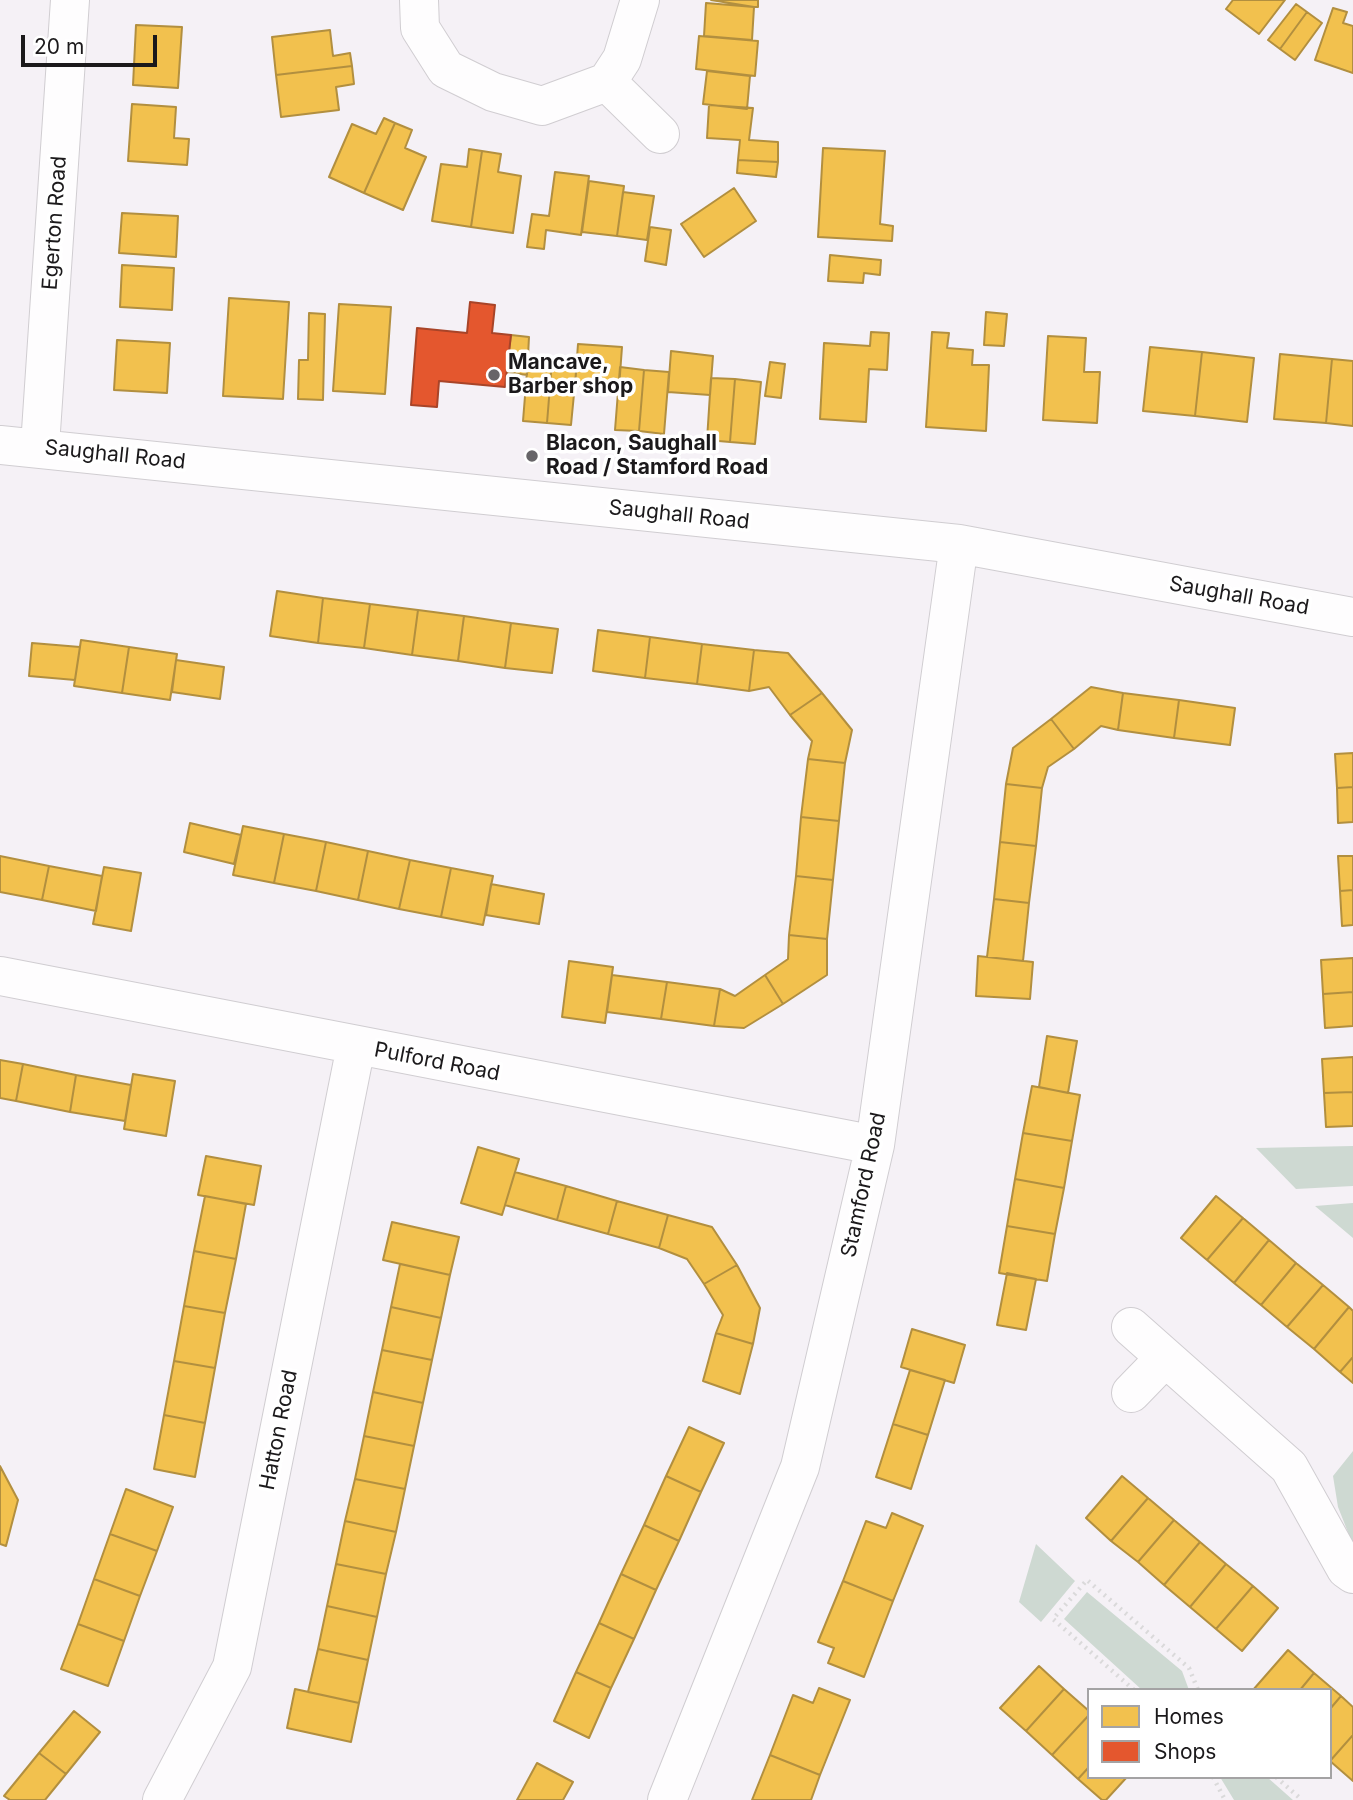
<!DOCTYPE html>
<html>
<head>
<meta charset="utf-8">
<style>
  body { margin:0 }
  #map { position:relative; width:1353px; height:1800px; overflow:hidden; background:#f5f1f6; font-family:Inter,sans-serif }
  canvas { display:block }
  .legend { position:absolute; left:1087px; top:1688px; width:245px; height:91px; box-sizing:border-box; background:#fff; border:2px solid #a4a3a4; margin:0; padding:9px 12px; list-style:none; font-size:21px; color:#1b191b }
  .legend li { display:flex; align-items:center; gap:14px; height:35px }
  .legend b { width:35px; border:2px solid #a4a3a4 }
  .scale { position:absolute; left:21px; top:35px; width:136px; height:32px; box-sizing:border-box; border:4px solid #1b191b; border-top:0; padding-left:9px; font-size:21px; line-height:24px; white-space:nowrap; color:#1b191b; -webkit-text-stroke:5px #fff; paint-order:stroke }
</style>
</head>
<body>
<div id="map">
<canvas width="1353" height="1800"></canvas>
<ul class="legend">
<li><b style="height:19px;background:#f2c14e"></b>Homes</li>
<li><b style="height:19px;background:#e4572e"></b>Shops</li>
</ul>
<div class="scale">20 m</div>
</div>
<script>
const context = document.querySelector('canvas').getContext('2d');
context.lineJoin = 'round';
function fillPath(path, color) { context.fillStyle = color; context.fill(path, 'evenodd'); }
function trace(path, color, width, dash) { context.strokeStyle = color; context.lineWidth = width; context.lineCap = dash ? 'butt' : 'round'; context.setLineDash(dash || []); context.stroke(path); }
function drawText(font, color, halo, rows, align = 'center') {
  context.font = font + ' Inter,sans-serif'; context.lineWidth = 7; context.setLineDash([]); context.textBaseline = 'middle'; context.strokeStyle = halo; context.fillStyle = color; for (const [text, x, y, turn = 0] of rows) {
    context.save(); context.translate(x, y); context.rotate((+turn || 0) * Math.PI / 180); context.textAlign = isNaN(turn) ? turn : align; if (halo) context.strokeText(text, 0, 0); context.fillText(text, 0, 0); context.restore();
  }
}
fillPath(new Path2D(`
  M1353,1146V1186L1296,1189L1256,1148Z
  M1353,1203V1238L1315,1206Z
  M1353,1451V1545L1338,1507L1333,1476Z
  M1036,1544L1075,1581L1041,1622L1019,1602Z
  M1087,1592L1182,1671L1189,1690H1142L1064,1619Z
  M1220,1777H1267L1293,1800H1234Z`), '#ced9d2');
const homes = new Path2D(`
  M711,0H758V7H754Z
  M1233,0H1285L1259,34L1226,9Z
  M706,3L754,7L752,40L704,36Z
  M1296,4L1307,12L1280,49L1268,40Z
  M1333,8L1347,12L1343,23L1353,26V73L1315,60Z
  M1307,12L1322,23L1295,60L1280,49Z
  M136,25L182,27L178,88L133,85Z
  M330,30L333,56L350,53L352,66L276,75L272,37Z
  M699,36L758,41L755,76L696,69Z
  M352,66L354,84L336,87L339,110L281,117L276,75Z
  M707,71L750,76L747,109L703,104Z
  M132,104L176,107L174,138L189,139L187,165L128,161Z
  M709,105L753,108L749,140L778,142V162L738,160L740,140L707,138Z
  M384,118L395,123L364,193L329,177L352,124L376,134Z
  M395,123L412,130L405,148L426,157L403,210L364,193Z
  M823,148L885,151L880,224L893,226L892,241L818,237Z
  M469,149L482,151L471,227L432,221L441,164L467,167Z
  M482,151L501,154L498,172L521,176L513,233L471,227Z
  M738,160L778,162L776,177L737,173Z
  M555,172L589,176L581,235L546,230L544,249L527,247L532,214L549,216Z
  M589,181L624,186L617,236L582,232Z
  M734,188L756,221L704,257L681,224Z
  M623,192L654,196L647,240L617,236Z
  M122,213L178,216L176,257L119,253Z
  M650,227L671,230L666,265L645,261Z
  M830,255L881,260L880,275L864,273L863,283L828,281Z
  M122,265L174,268L172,310L120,307Z
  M229,298L289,302L283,399L223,396Z
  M339,304L391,307L385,394L333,391Z
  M986,312L1007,314L1004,346L984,345Z
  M309,313L325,314L323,400L298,399L299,360H308Z
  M871,332L889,333L887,370L869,369L866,422L820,419L824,343L870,346Z
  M932,332L949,333L947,348L973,350L972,365H989L986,431L926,427Z
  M511,335L529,337L527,375L506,372Z
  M1048,336L1086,338L1084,372H1100L1097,423L1043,420Z
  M117,340L170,343L167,393L114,390Z
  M578,344L622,347L619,388L575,385Z
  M1150,347L1202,352L1195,416L1143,411Z
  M671,351L713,356L710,395L668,392Z
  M1202,352L1254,358L1247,422L1195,416Z
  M1280,354L1332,359L1326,423L1274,419Z
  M528,359L552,361L547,423L523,421Z
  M1332,359L1353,361V426L1326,423Z
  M552,361L577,363L571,425L547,423Z
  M770,362L785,364L781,398L765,396Z
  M620,367L644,370L639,431L615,430Z
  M644,370L669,372L664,434L639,431Z
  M711,378L735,379L730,442L707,440Z
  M735,379L761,382L755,444L730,442Z
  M277,591L323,598L318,643L270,636Z
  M323,598L370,604L364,648L318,643Z
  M370,604L418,610L412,655L364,648Z
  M418,610L464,616L458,661L412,655Z
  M464,616L511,623L505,668L458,661Z
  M511,623L558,629L552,673L505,668Z
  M598,630L650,637L645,678L593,671Z
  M650,637L702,644L697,684L645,678Z
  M81,640L129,647L122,693L74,686Z
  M32,643L80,647L75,680L29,676Z
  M702,644L754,650L749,691L697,684Z
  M129,647L177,654L170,700L122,693Z
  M754,650L788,653L822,693L790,715L769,687L749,691Z
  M176,660L224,667L220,699L172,692Z
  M1091,687L1123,693L1118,730L1101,726L1074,749L1051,719Z
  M822,693L852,730L845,763L808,759L812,741L790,715Z
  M1123,693L1179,700L1174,738L1118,730Z
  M1179,700L1235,708L1230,745L1174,738Z
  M1051,719L1074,749L1048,767L1042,788L1006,784L1013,748Z
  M1353,753V787L1337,788L1335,754Z
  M808,759L845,763L839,821L801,817Z
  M1006,784L1042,788L1036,846L1000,842Z
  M1353,787V822L1338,823L1337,788Z
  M801,817L839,821L833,880L796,876Z
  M190,823L241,835L234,864L184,852Z
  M243,826L284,834L274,883L233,875Z
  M284,834L326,842L316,891L274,883Z
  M326,842L368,851L358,900L316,891Z
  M1000,842L1036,846L1029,903L994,899Z
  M368,851L410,860L399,909L358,900Z
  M0,856L49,866L42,900L0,892Z
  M1338,856H1353V890L1340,891Z
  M410,860L451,868L441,917L399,909Z
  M49,866L102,876L96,911L42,900Z
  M104,867L141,873L131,931L93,924Z
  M451,868L493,876L483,925L441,917Z
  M796,876L833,880L827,939L789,935Z
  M491,884L544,894L539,924L486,915Z
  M1353,890V925L1342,926L1340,891Z
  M994,899L1029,903L1023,961L987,957Z
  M789,935L827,939V975L783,1004L765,975L788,959Z
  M978,956L1033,962L1030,999L976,996Z
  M1353,958V992L1323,994L1321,960Z
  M569,961L613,967L605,1023L562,1017Z
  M612,975L667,982L661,1019L607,1012Z
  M765,975L783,1004L744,1028L714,1026L720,989L735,996Z
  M667,982L720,989L714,1026L661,1019Z
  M1353,992V1026L1325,1028L1323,994Z
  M1047,1036L1077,1041L1068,1093L1039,1087Z
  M1353,1057V1092L1324,1093L1322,1059Z
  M0,1060L23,1064L16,1101L0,1098Z
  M23,1064L76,1075L70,1112L16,1101Z
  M133,1074L175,1081L166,1136L124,1129Z
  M76,1075L131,1085L125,1121L70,1112Z
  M1032,1086L1080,1095L1072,1141L1023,1133Z
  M1353,1092V1126L1326,1127L1324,1093Z
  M1023,1133L1072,1141L1064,1188L1015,1179Z
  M478,1147L519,1159L502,1215L461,1203Z
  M206,1156L261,1166L254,1205L198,1195Z
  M515,1172L566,1186L557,1220L505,1205Z
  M1015,1179L1064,1188L1055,1234L1007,1226Z
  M566,1186L617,1201L608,1234L557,1220Z
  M205,1196L246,1204L236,1259L194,1251Z
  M1216,1196L1243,1218L1207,1260L1181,1238Z
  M617,1201L668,1215L659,1248L608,1234Z
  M668,1215L712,1227L737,1265L704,1284L687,1259L659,1248Z
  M1243,1218L1269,1240L1234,1283L1207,1260Z
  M392,1222L459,1237L450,1275L383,1260Z
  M1007,1226L1055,1234L1047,1281L999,1273Z
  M1269,1240L1296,1263L1261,1305L1234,1283Z
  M194,1251L236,1259L225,1313L184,1306Z
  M1296,1263L1323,1285L1287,1327L1261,1305Z
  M400,1264L450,1275L441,1318L391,1307Z
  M737,1265L760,1308L753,1344L716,1333L723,1315L704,1284Z
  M1007,1273L1036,1279L1026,1330L997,1325Z
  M1323,1285L1349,1307L1314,1349L1287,1327Z
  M184,1306L225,1313L215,1368L174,1361Z
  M391,1307L441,1318L432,1360L382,1350Z
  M1349,1307L1353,1311V1357L1340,1372L1314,1349Z
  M912,1329L965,1345L954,1383L901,1367Z
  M716,1333L753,1344L740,1394L703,1381Z
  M382,1350L432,1360L423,1403L373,1392Z
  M1353,1357V1383L1340,1372Z
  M174,1361L215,1368L205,1423L164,1415Z
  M910,1370L945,1380L928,1435L893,1424Z
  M373,1392L423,1403L414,1446L364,1436Z
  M164,1415L205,1423L195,1477L154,1469Z
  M893,1424L928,1435L911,1489L876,1477Z
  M689,1427L724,1443L701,1492L666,1476Z
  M364,1436L414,1446L405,1489L355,1479Z
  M0,1466L18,1500L6,1546L0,1544Z
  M666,1476L701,1492L679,1541L644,1525Z
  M1122,1476L1148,1498L1111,1541L1086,1518Z
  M355,1479L405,1489L396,1532L345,1521Z
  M126,1489L173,1507L157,1551L110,1534Z
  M1148,1498L1174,1520L1138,1562L1111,1541Z
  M892,1513L923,1526L893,1601L843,1581L866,1521L886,1528Z
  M1174,1520L1200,1542L1164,1585L1138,1562Z
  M345,1521L396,1532L386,1574L336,1564Z
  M644,1525L679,1541L656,1590L621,1574Z
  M110,1534L157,1551L140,1596L94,1579Z
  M1200,1542L1226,1564L1190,1607L1164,1585Z
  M336,1564L386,1574L377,1617L327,1606Z
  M1226,1564L1253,1586L1216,1629L1190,1607Z
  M621,1574L656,1590L634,1639L599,1623Z
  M94,1579L140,1596L124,1641L78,1624Z
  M843,1581L893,1601L864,1677L828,1663L834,1648L818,1642Z
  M1253,1586L1278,1608L1242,1651L1216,1629Z
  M327,1606L377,1617L368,1660L318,1649Z
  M599,1623L634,1639L611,1688L576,1672Z
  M78,1624L124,1641L108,1686L61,1669Z
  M318,1649L368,1660L359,1703L308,1692Z
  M1288,1650L1314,1673L1300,1690H1253Z
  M1039,1666L1064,1689L1026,1731L1000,1708Z
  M576,1672L611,1688L589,1738L554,1721Z
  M1314,1673L1341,1696L1330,1709V1690H1300Z
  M819,1688L850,1700L820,1775L770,1755L793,1695L813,1703Z
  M295,1689L359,1703L351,1742L287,1728Z
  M1064,1689L1089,1711V1715L1052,1755L1026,1731Z
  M1341,1696L1353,1707V1735L1330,1761V1709Z
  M74,1711L100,1732L66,1774L39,1753Z
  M1089,1715V1767L1078,1779L1052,1755Z
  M1353,1735V1781L1330,1761Z
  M39,1753L66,1774L45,1800H10L4,1796Z
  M770,1755L820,1775L811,1800H752Z
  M537,1763L573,1782L563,1800H517Z
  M1089,1767V1777H1127L1106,1800H1102L1078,1779Z`);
fillPath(homes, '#f2c14e');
trace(homes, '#b28f3f', 2);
const shops = new Path2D(`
  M470,302L495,305L492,333L511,335L505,387L439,381L437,407L411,405L417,328L467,333Z`);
fillPath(shops, '#e4572e');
trace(shops, '#a84428', 2);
const minor = new Path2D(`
  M419,0L420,28L446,69L493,92L542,106L607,82L622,59L640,0
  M607,82L660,134
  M0,445L959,544L1353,617
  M40,446L70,0
  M0,976L875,1145
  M1131,1327L1289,1467L1346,1569L1353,1574
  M1131,1393L1165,1358
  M162,1800L232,1667L356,1046
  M667,1800L800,1467L875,1145L959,544`);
trace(minor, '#d0cdd1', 40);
trace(new Path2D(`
  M1134,1690L1053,1619L1087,1580L1189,1668L1198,1690
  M1213,1777L1225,1800
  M1276,1777L1302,1800`), '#dad9da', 4.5, [2, 5]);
trace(minor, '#fefdfe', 38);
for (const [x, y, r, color] of [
  [494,375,7,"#676568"],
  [532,456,7,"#676568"]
]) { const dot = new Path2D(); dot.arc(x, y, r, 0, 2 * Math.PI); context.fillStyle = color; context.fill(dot); trace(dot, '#fff', 2.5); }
drawText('21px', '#1b191b', '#fff', [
  ["Egerton Road",55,223,-86],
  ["Saughall Road",115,455,6],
  ["Saughall Road",679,515,6],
  ["Saughall Road",1239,596,10],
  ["Pulford Road",437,1062,11],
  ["Stamford Road",864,1185,-78],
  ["Hatton Road",279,1430,-79]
]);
drawText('bold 21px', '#1b191b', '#fff', [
  ["Mancave,",508,363],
  ["Barber shop",508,387],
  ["Blacon, Saughall",546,444],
  ["Road / Stamford Road",546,468]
], 'left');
</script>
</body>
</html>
